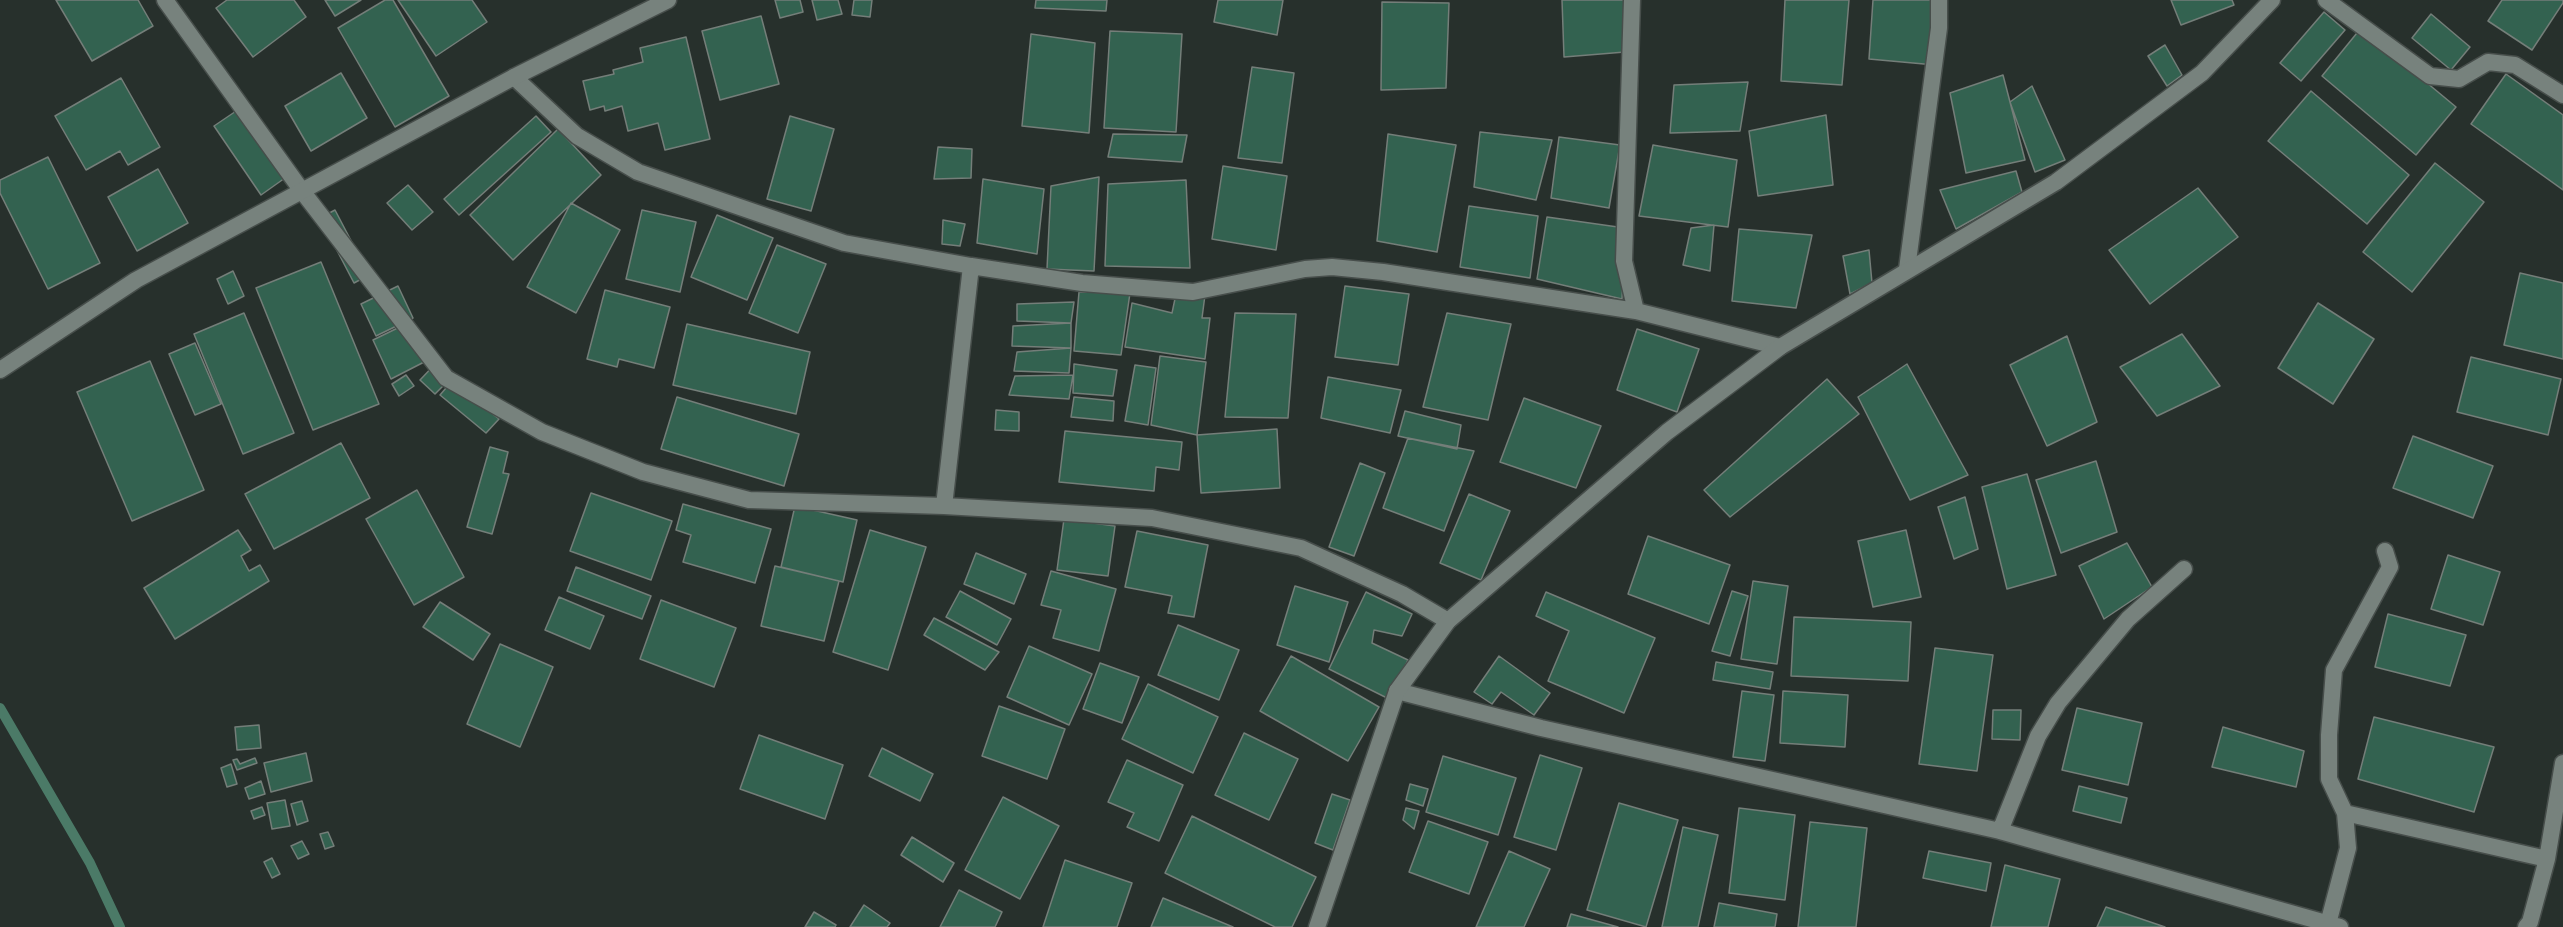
<!DOCTYPE html>
<html>
<head>
<meta charset="utf-8">
<style>
  body { margin:0 }
  canvas { display:block; background:#27302c }
</style>
</head>
<body>
<canvas width="2563" height="927"></canvas>
<script>
const context = document.querySelector('canvas').getContext('2d');
context.lineJoin = 'round';
function trace(path, color, width, dash) { context.strokeStyle = color; context.lineWidth = width; context.lineCap = dash ? 'butt' : 'round'; context.setLineDash(dash || []); context.stroke(path); }
function fillPath(path, color) { context.fillStyle = color; context.fill(path, 'evenodd'); }
trace(new Path2D(`
  M0,708L90,863L120,927`), '#4b7a67', 10);
const building = new Path2D(`
  M56,0H138L153,26L92,61Z
  M227,0H294L306,17L253,57L216,8Z
  M325,0H361L335,16Z
  M385,0H393L449,96L395,127L338,28Z
  M398,0H472L487,22L436,56Z
  M775,0H800L803,12L780,18Z
  M812,0H838L842,14L817,20Z
  M854,0H872L870,17L852,15Z
  M1036,0H1107L1106,11L1035,8Z
  M1218,0H1283L1277,35L1214,22Z
  M1562,0H1626L1625,52L1564,57Z
  M1785,0H1849L1842,85L1781,81Z
  M1873,0H1937L1935,65L1869,59Z
  M2171,0H2232L2234,5L2181,25Z
  M2502,0H2563V3L2532,50L2488,21Z
  M1382,2L1449,3L1446,88L1381,90Z
  M2324,12L2345,30L2301,81L2280,63Z
  M2431,14L2470,47L2451,70L2412,38Z
  M761,16L779,84L720,100L702,31Z
  M2361,28L2456,107L2416,155L2322,76Z
  M1110,31L1182,34L1176,132L1104,128Z
  M1031,34L1095,43L1089,133L1022,126Z
  M686,37L710,139L665,150L658,123L628,131L622,106L605,111L604,106L590,110L583,81L614,74L613,70L643,62L640,48Z
  M2165,45L2182,75L2167,86L2148,56Z
  M1252,67L1294,73L1282,163L1238,158Z
  M341,73L367,118L311,151L285,106Z
  M2506,74L2563,115V190L2471,124Z
  M2003,75L2025,160L1966,173L1950,93Z
  M121,78L160,147L128,165L120,151L86,170L55,116Z
  M1748,82L1740,131L1670,133L1674,85Z
  M2032,86L2065,160L2035,172L2010,102Z
  M2311,91L2409,175L2367,224L2268,141Z
  M245,105L292,173L261,195L214,126Z
  M1826,115L1833,185L1758,196L1749,131Z
  M536,116L551,132L459,215L444,199Z
  M790,116L834,129L811,211L767,199Z
  M558,129L601,175L513,260L470,215Z
  M1480,132L1552,140L1536,200L1474,187Z
  M1113,134L1187,135L1182,162L1108,157Z
  M1388,134L1456,145L1437,252L1377,241Z
  M1559,137L1620,145L1609,208L1551,198Z
  M1653,145L1737,160L1728,227L1639,216Z
  M938,147L972,149L971,178L934,179Z
  M48,157L100,263L48,289L0,193V180Z
  M2435,163L2484,202L2412,292L2363,252Z
  M1223,166L1287,176L1276,250L1212,239Z
  M158,169L188,223L137,251L108,197Z
  M2016,171L2022,192L1956,229L1940,190Z
  M1099,177L1094,271L1047,269L1051,186Z
  M983,179L1044,189L1037,254L977,243Z
  M1186,180L1190,268L1105,266L1108,184Z
  M408,185L433,212L412,230L387,203Z
  M2198,188L2238,237L2150,304L2109,250Z
  M571,203L620,230L576,313L527,287Z
  M1469,206L1538,216L1530,278L1460,267Z
  M335,210L369,275L354,283L320,218Z
  M642,210L696,222L680,292L626,279Z
  M717,215L773,238L747,300L691,277Z
  M1547,217L1625,228L1622,299L1537,279Z
  M943,220L965,224L960,246L942,244Z
  M1714,225L1710,271L1683,265L1691,228Z
  M1739,229L1812,235L1796,308L1732,301Z
  M777,245L826,264L798,333L749,313Z
  M1869,250L1872,283L1850,294L1843,256Z
  M321,262L379,404L313,430L256,288Z
  M233,271L244,296L228,304L217,279Z
  M2520,273L2563,283V359L2504,345Z
  M398,286L413,318L376,336L361,304Z
  M1345,286L1409,294L1398,365L1335,357Z
  M605,290L670,307L654,368L619,359L617,367L587,359Z
  M1079,292L1130,293L1121,355L1074,351Z
  M1176,294L1205,295L1202,318H1210L1205,359L1125,347L1132,303L1172,313Z
  M1074,302L1071,323L1017,321V304Z
  M2318,303L2374,339L2333,404L2278,368Z
  M244,313L294,433L243,454L194,334Z
  M1235,313L1296,314L1288,418L1225,417Z
  M1447,313L1511,324L1488,420L1423,407Z
  M412,321L430,359L391,379L373,340Z
  M1071,323V348L1012,346L1013,326Z
  M687,324L810,352L796,414L673,385Z
  M1637,329L1699,349L1677,412L1617,390Z
  M2182,334L2220,386L2157,416L2120,367Z
  M2067,336L2097,422L2047,446L2010,365Z
  M195,343L221,404L195,415L169,354Z
  M1071,348L1069,373L1014,371L1017,352Z
  M1160,356L1206,362L1197,435L1151,425Z
  M2471,357L2561,379L2548,435L2457,412Z
  M439,360L455,374L435,394L420,380Z
  M150,361L204,490L132,521L77,392Z
  M1074,364L1117,370L1113,396L1073,393Z
  M1907,364L1968,475L1910,500L1858,397Z
  M1135,365L1156,368L1148,425L1125,421Z
  M406,375L414,386L399,396L392,384Z
  M1073,375L1069,399L1009,395L1015,376Z
  M1328,377L1401,390L1390,433L1321,418Z
  M1827,379L1859,414L1730,517L1704,490Z
  M452,381L499,419L486,433L440,395Z
  M677,397L799,434L784,486L661,449Z
  M1074,397L1114,401L1113,421L1071,417Z
  M1524,398L1601,426L1576,488L1500,462Z
  M996,410L1019,412V431L995,430Z
  M1405,411L1461,425L1457,449L1398,436Z
  M1277,429L1280,488L1201,493L1197,435Z
  M1065,431L1182,442L1179,470L1156,467L1154,491L1059,482Z
  M2413,436L2493,466L2473,518L2393,488Z
  M1408,438L1474,451L1444,531L1383,508Z
  M341,443L370,498L274,549L245,494Z
  M490,447L508,452L503,473L509,474L492,534L467,527Z
  M2096,461L2117,532L2061,553L2036,480Z
  M1360,463L1385,473L1354,556L1329,547Z
  M2027,474L2056,575L2007,589L1982,487Z
  M417,490L464,577L414,605L366,519Z
  M591,493L672,521L651,580L570,551Z
  M1469,494L1510,511L1481,580L1440,563Z
  M1965,497L1978,549L1954,559L1938,507Z
  M683,504L771,529L755,583L683,562L691,535L676,530Z
  M795,506L857,520L843,582L781,567Z
  M1064,519L1115,526L1108,576L1057,570Z
  M238,530L251,550L241,556L249,571L260,565L269,581L175,639L144,588Z
  M870,530L926,547L888,670L833,652Z
  M1906,530L1921,597L1873,607L1858,541Z
  M1137,531L1208,545L1194,617L1168,613L1172,596L1125,587Z
  M1648,536L1730,565L1709,624L1628,594Z
  M2127,543L2152,587L2104,619L2079,566Z
  M976,553L1026,574L1014,604L964,584Z
  M2448,555L2500,572L2483,625L2431,609Z
  M775,566L839,581L824,641L761,626Z
  M576,567L651,596L642,619L567,591Z
  M1051,571L1116,589L1099,651L1053,638L1061,610L1041,605Z
  M1753,581L1788,586L1777,664L1741,659Z
  M1295,586L1348,602L1329,662L1277,645Z
  M960,591L1011,619L997,645L946,617Z
  M1732,591L1748,596L1730,656L1712,651Z
  M1366,592L1412,614L1402,636L1374,630L1372,643L1408,660L1389,699L1329,669Z
  M1546,592L1655,638L1624,713L1548,681L1569,631L1536,616Z
  M559,597L604,616L590,649L545,630Z
  M661,600L736,628L714,687L640,659Z
  M440,602L490,634L473,660L423,627Z
  M2388,614L2466,635L2450,686L2375,667Z
  M1794,617L1911,622L1908,681L1791,676Z
  M934,618L999,652L985,670L924,635Z
  M1178,625L1239,650L1219,700L1158,675Z
  M500,644L553,667L520,747L467,724Z
  M1029,646L1092,674L1069,725L1007,697Z
  M1935,648L1993,655L1977,771L1919,764Z
  M1291,656L1379,707L1348,761L1260,711Z
  M1499,656L1550,693L1534,715L1501,692L1492,704L1474,692Z
  M1716,662L1773,672L1770,689L1713,680Z
  M1100,663L1139,677L1122,723L1083,709Z
  M1148,684L1218,717L1193,773L1122,739Z
  M1742,691L1774,695L1765,761L1733,757Z
  M1783,691L1848,695L1845,747L1780,743Z
  M999,706L1065,729L1047,779L982,756Z
  M2077,708L2142,723L2128,785L2062,770Z
  M1993,710H2021L2020,740L1992,739Z
  M2374,717L2494,747L2474,812L2358,779Z
  M259,725L261,748L237,750L235,727Z
  M2223,727L2304,751L2296,787L2212,767Z
  M1244,733L1298,759L1269,820L1215,795Z
  M759,735L843,765L825,819L740,789Z
  M882,748L933,774L920,801L869,776Z
  M306,753L312,781L271,792L264,763Z
  M1540,755L1582,768L1556,850L1514,837Z
  M1443,756L1516,778L1498,835L1426,812Z
  M255,758L257,763L237,770L233,760L237,759L240,764Z
  M1127,760L1183,785L1159,841L1127,827L1134,813L1108,802Z
  M231,764L237,784L227,787L221,768Z
  M261,781L265,794L249,799L245,788Z
  M1410,784L1428,789L1423,806L1406,800Z
  M2079,786L2127,798L2121,823L2073,811Z
  M1332,794L1350,800L1333,850L1315,843Z
  M1003,797L1059,826L1020,899L965,870Z
  M285,800L290,826L272,829L267,803Z
  M302,801L308,821L297,825L291,804Z
  M1619,803L1678,820L1646,927L1587,910Z
  M262,807L265,815L254,819L251,811Z
  M1406,808L1419,811L1414,829L1403,820Z
  M1739,808L1795,815L1785,900L1729,893Z
  M1192,816L1316,877L1292,927H1275L1165,873Z
  M1428,821L1488,842L1469,894L1409,872Z
  M1810,822L1867,828L1856,927H1798Z
  M1683,827L1718,835L1698,927H1662Z
  M328,832L334,846L325,849L320,834Z
  M912,837L954,863L943,882L901,855Z
  M302,841L309,854L298,859L291,846Z
  M1509,851L1550,869L1524,927H1476Z
  M1929,851L1991,863L1986,891L1923,878Z
  M272,858L280,874L272,878L264,862Z
  M1065,860L1132,883L1117,927H1043Z
  M2005,865L2060,879L2048,927H1991Z
  M959,890L1002,912L995,927H940Z
  M1163,898L1233,927H1151Z
  M1719,903L1777,914L1775,927H1714Z
  M864,905L890,923L887,927H850Z
  M2106,907L2165,927H2097Z
  M814,912L836,925L835,927H805Z
  M1571,914L1618,927H1567Z`);
fillPath(building, '#336250');
trace(building, '#747e79', 1.5);
const minor = new Path2D(`
  M165,0L302,191L446,378L542,432L643,472L749,500L944,506L1152,518L1301,548L1402,594L1448,621
  M1632,0L1624,261L1636,311
  M2326,0L2430,76L2459,79L2488,62L2515,65L2563,95
  M514,77L577,136L638,172L844,243L971,266L1082,283L1193,292L1305,269L1332,267L1383,272L1636,311L1780,347
  M1907,269L1939,28V0
  M944,506L971,266
  M1397,691L1541,728L2000,831L2340,927
  M2345,813L2547,859
  M2000,831L2038,736L2058,703L2128,619L2184,569
  M2328,924L2348,848L2345,813L2329,779V735L2334,670L2390,567L2385,551
  M2526,927L2530,922L2547,859L2563,763`);
const tertiary = new Path2D(`
  M0,370L136,280L514,77L668,0
  M1317,927L1397,691L1448,621L1667,432L1780,347L2056,182L2202,73L2272,0`);
trace(minor, '#474e4b', 19);
trace(tertiary, '#474e4b', 19);
trace(minor, '#77827d', 16);
trace(tertiary, '#77827d', 16);
</script>
</body>
</html>
